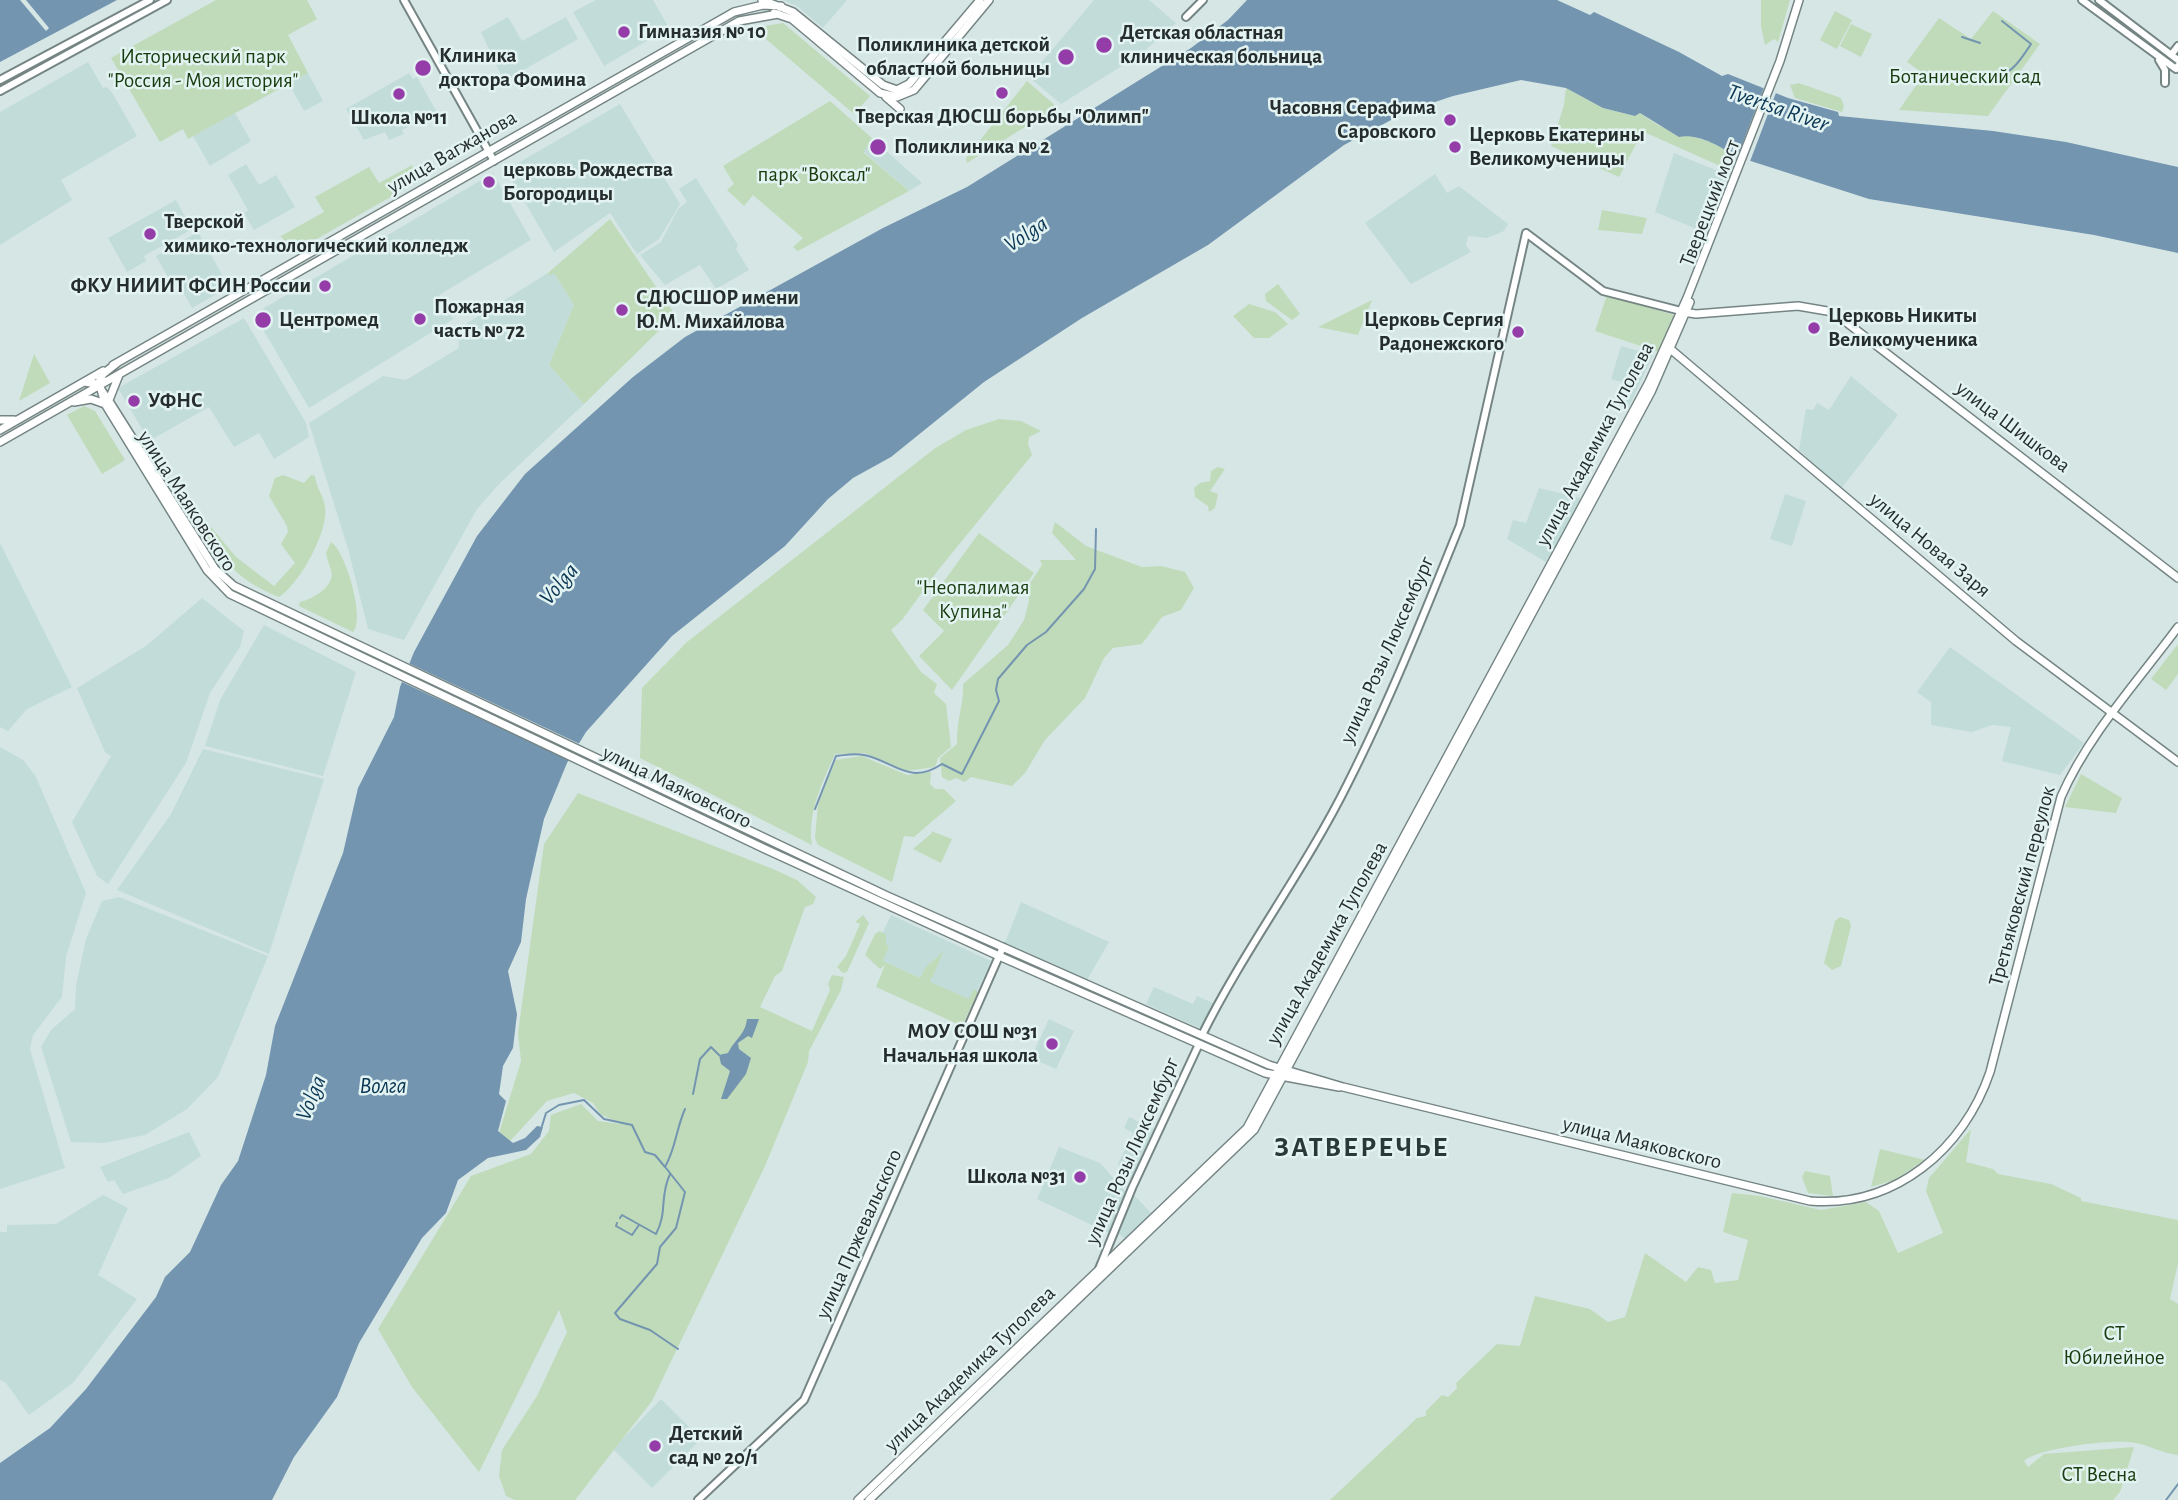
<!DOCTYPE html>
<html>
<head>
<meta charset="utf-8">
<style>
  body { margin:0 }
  canvas { display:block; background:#d5e6e5 }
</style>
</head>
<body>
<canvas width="2178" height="1500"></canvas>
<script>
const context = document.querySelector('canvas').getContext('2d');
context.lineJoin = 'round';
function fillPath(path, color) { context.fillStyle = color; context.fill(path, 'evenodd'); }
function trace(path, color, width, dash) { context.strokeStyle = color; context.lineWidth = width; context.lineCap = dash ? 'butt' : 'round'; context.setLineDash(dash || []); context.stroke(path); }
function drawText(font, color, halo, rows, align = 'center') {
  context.font = font + ' "Alegreya Sans",sans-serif'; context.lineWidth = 5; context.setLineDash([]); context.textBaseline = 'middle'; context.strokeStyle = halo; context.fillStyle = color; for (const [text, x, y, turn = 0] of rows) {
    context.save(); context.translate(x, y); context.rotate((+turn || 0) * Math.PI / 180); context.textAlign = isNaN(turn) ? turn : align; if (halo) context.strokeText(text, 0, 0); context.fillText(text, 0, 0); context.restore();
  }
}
fillPath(new Path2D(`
  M596,0H653L669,28L604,66L573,12Z
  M783,0H847L823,28L797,6Z
  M1094,0H1149L1176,23L1141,54L1061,104L1029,77Z
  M508,17L522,41L566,17L578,39L504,81L481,32Z
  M88,62L103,88L107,87L113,94L137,136L61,180L72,200L0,245V112Z
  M308,73L323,101L304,111L289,84Z
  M409,73L413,79L417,77L438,114L417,125L415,123L402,130L404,134L389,140L385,132L364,140L346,109Z
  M620,104L680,204L659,239L637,254L610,213L554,252L506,170Z
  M235,113L251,141L210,166L193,136Z
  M873,139L922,183L909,191L863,151Z
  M1674,153L1725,174L1702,231L1655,212Z
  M246,164L259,185L276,175L295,207L254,230L244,213L248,210L228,175Z
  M493,173L531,240L439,295L453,319L309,408L254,314Z
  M1435,174L1447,193L1459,186L1508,224L1504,231L1487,238L1468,236L1466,245L1471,252L1411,284L1365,223Z
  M696,178L738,245L736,249L749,270L716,289L700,265L665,285L640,255L661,242L678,209L687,202L679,189Z
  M176,200L192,229L144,256L146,261L127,272L108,238Z
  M198,232L229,287L192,308L176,279L170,281L156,256Z
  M548,273L550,275L554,273L574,305L549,365L584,404L501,482L477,509L404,640L368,629L348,549L309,423L383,376L406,380L444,357L459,348L458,329Z
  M244,318L306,423L309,437L274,459L259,433L234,447L209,407L149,441L118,388Z
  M1621,346L1653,355L1628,409L1619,405L1629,384L1611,379Z
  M1851,376L1898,415L1841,489L1799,450L1806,409L1813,410L1817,403L1829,410Z
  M1539,488L1580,498V501L1546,562L1507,539L1513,520L1526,523Z
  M1785,494L1806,501L1792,546L1770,539Z
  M0,543L72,687L27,709L8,731L0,727Z
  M202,598L244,631L240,647L210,693L186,763L108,884L97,876L72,822L111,756L105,752L77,688L146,646Z
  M264,625L356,672L323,776L205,746L220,700Z
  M1950,647L2084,743L2060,775L2002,761L2011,727L1992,725L1972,732L1931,725V702L1917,692Z
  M0,747L23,760L35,775L86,893L66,957L62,997L33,1035L30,1049L65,1168L0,1189Z
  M203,749L324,779L269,954L117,890L171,814Z
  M119,897L268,956L218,1077L187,1109L145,1135L104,1143L71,1142L41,1047L51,1030L75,1009L76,985L86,939L102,901Z
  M1021,902L1109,942L1087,980L1005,943Z
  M891,915L991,961L972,1002L872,956Z
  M1154,987L1193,1004L1197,996L1213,1003L1201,1029L1146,1004Z
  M1049,1019L1074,1031L1056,1069L1031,1058Z
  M1129,1117L1156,1130L1132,1181L1118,1164L1133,1133L1124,1128Z
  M189,1132L201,1156L169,1178L123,1194L114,1180L108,1182L100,1167Z
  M1059,1147L1100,1163L1126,1192L1109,1233L1037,1199Z
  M1132,1193L1151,1213L1125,1239L1115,1231Z
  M103,1195L128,1208L98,1275L137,1299L73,1383L29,1415L6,1383L0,1380V1232H7V1225L56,1224Z
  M661,1399L701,1439L652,1488L613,1449Z`), '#c2dcda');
fillPath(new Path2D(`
  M216,0H307L317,19L288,35L308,73L188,139L183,129L160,142L111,58Z
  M1761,0H1790L1778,42L1774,39L1765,45L1761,26Z
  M1835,11L1852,20L1837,49L1820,40Z
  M1993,11L2040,44L1988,116L1899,110L1924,74L1907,62L1939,18L1971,39Z
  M783,23L870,96L854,114L753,28Z
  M1851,24L1872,34L1861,57L1840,46Z
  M1027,81L1057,107L967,163L966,158Z
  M1799,83L1841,98L1844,106L1842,112L1795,98L1790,85Z
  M1566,88L1603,108L1635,116L1640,113C1648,119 1660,127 1670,130C1691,137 1715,140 1732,155L1730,167L1718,165L1644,132L1645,141L1636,144L1619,177L1551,146L1564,105Z
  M830,101L873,139L863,152L909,191L798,251L793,247L803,238L753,195L744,206L727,190L734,184L723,166Z
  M412,165L415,173L426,177L292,253L281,236L324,212L315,197L369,167L379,183Z
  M1602,210L1647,218L1642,234L1598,230Z
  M610,219L675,315L584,404L549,365L574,305L554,273L550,276L548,273Z
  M1278,284L1300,314L1292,320L1266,301L1265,294Z
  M1607,295L1674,315L1659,352L1595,331Z
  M1372,300L1358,335L1318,327Z
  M1249,304L1275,312L1288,324L1269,338H1254L1233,316Z
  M34,354L50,383L19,401Z
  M84,406L95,411L125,460L102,474L67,415Z
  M999,419L1021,421L1041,431L1029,437L1028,444L1032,455L939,569L902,620L891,630L921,672L937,684L934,693L946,704L951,747L938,758L935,767L907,771L864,753L835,754C822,783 807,814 812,845L640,758L642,688L687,642L934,449L966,430Z
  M1218,467L1225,469L1210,491L1218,494L1215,508L1209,512L1208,506L1195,497L1194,488L1200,483L1210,481L1211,471Z
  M283,475L304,483L311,475L315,476C316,488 324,496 325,507C329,531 299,585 279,597C233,580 210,546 186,506L191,503L236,557L274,586L295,563L281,544L288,532L287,526L269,496L275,478Z
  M1055,522L1086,546L1142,567L1161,566L1185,572L1194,588L1181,610L1162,617L1142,644L1113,648L1104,658L1085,698L1045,740L1025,773L1012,786L971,777L965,782L956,778L949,781L942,777L940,758L957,744C956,721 964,705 963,684L1008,645L1024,620L1029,601L1028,586L1042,565L1040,560H1076L1052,533Z
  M979,533L1034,573L952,690L919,656L944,631L923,610Z
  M331,542C345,550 366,620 353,632L299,606L300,602C313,599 336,586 331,570C329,564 327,559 326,553Z
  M2178,644V674L2166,690L2151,679Z
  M862,756L907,775L931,772L930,784L935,789H944L956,801L914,837L904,836L892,882L818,845L815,838L818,803L835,760Z
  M2081,774L2122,798L2116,813L2065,807Z
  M578,793L773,869L797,880L816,897L813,904L805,907L782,971L775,976L760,1007L812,1031L830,990L828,984L832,975L844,977L841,990L809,1051L808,1062L765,1166L652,1401L575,1500H515L506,1496L499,1476L502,1450L537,1396L567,1332L559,1310L479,1472L412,1387L378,1329L471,1176L531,1154L549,1131L551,1115L581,1104L598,1121L621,1124L600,1114L593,1103L574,1093L547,1101L510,1141L499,1133L521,1061L518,1033L544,844Z
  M931,831L952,839L941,863L913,849L932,833Z
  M863,915L869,923L847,972L843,973L837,967L846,956L860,924L855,922Z
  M1840,917L1849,920L1851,926L1841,966L1832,970L1824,963L1835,921Z
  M880,931L886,935V944L889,946L883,961L920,978L926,967L944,951L930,982L969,999L974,989L978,992L962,1026L876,987L885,965L880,969L865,955L875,934Z
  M1971,1129L1966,1162L1993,1169L1998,1174L2051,1184L2081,1198V1201L2178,1220V1263L2170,1299L2178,1304V1455C2162,1453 2150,1446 2136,1443C2116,1438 2037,1448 2024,1461L2028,1467L2044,1454L2134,1447L2120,1492L2113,1500H1330L1417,1418L1426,1416V1411L1442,1395L1448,1397L1457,1388L1456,1383L1497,1344L1520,1346L1535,1296L1590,1309L1608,1322L1625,1317L1645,1253L1686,1282L1698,1267L1711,1270L1715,1283L1738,1280L1748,1240L1723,1232L1732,1193L1760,1196L1821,1210L1866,1202L1879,1211L1898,1253L1943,1233L1926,1191L1929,1178Z
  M1880,1149L1925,1160L1894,1180L1871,1187Z
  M1805,1171L1830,1176L1833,1196L1808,1193L1802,1177Z`), '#c0dbba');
fillPath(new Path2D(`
  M0,0H20L46,31L49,28L26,0H117L0,62Z
  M1247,0H1557L1590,15L1594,12L1679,52L1722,76L1728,74L1788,98L1838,112L1839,116L1993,131L2066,142L2178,167V253L2094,235L1869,199L1732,155C1720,145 1695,133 1679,137L1640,113L1635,116L1603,108L1566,88L1521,80L1453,96L1408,111L1344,145L1208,245L1082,318L984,382L891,457L853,478L828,499L785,546L672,636L586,732L567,763L544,819L526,899L521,942L508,971L517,1014L513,1048L503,1066L499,1094L506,1101L498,1131L513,1143L525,1138L537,1126L543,1127L540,1137L526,1150L488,1158L458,1180L446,1213L422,1238L359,1343L337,1397L294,1457L272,1500H0V1463L50,1428L86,1389L156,1297L165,1277L190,1252L221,1185L238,1161L266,1075L275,1026L343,853L358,788L394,717L400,687L414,652L477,536L525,474L633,377L685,337L883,228L967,187L1191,48L1228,20Z
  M747,1019H759L752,1038L748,1036L738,1043L739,1049L751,1058L746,1074L727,1099H721L730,1071L721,1064L719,1055L728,1053C735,1039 745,1035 747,1019Z`), '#7495b0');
fillPath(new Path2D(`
  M1765,85L1777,90L1749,164L1736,160Z
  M406,662L582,745L573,761L419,690L398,680Z`), '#d5e6e5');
trace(new Path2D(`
  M1962,37L1980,43
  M1996,72L2000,76C2014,71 2023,56 2031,44L2002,21
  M815,809L836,756C845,755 855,753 864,755C894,761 909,786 942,764L962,774L999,701L996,690L998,679L1027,645L1046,632L1084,589L1095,569L1096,529
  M693,1094L700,1059L711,1047L719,1055
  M542,1126L546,1113L559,1105L584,1100L604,1119L632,1125L645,1152L655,1155L665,1167C676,1148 676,1129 685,1109
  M666,1168L685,1192L676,1228L660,1247L657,1264L615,1313L620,1319L650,1330L678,1349
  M620,1218L622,1215L656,1234C668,1211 659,1198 670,1174
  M617,1223L616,1226L632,1235L639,1225
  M2166,1500L2178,1484`), '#7495b0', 2);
const tertiary = new Path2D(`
  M404,0L494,161
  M2082,0L2176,69L2178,66
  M2099,0L2178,60
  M1186,17L1203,0
  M2171,55L2178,46
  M2159,60L2165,70V83
  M1202,1035C1245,948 1305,870 1348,783C1390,700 1425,612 1460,525L1526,233L1603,291L1681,311
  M1099,1269L1132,1188L1199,1044
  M698,1500L804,1400L1003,947`);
const secondary = new Path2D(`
  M0,80L150,0
  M0,91L167,0`);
const primary = new Path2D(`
  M762,0L793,12L883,85L897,90L909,84L980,0
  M774,13L792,19L880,93L897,97L914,90L989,0
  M886,97L900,109
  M1683,312L1696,314L1798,306L1833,312L2178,578
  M1668,347L2016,641L2178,762
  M117,363L103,374L99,382L105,404L207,570L230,594L765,849L999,956L1265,1073L1339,1087
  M113,365L734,12L763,5L781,6
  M84,382L97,384L109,401L215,569L234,586L885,895L1269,1065L1343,1087L1810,1201C1895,1208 1964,1149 1990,1072L2061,797C2088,735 2138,681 2178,627
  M109,400L119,375
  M74,402L91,399L105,404
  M0,420H14
  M0,430L103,371
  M0,442L739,21L778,14
  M858,1500L1247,1128L1649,382L1687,298L1780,61L1799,0
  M869,1500L1254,1130L1651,392L1690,302`);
trace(tertiary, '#758584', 10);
trace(secondary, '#758584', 10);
trace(primary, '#758584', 10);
trace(tertiary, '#fff', 6);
trace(secondary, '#fff', 6);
trace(primary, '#fff', 7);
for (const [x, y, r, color] of [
  [624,32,7,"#943da9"],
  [1104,45,9,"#943da9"],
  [1066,57,9,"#943da9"],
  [423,68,9,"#943da9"],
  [1002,93,7,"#943da9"],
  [399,94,7,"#943da9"],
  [1450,120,7,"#943da9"],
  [878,147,9,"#943da9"],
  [1455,147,7,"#943da9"],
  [489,182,7,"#943da9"],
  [150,234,7,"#943da9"],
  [325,286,7,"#943da9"],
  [622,310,7,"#943da9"],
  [420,319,7,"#943da9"],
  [263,320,9,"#943da9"],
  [1814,328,7,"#943da9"],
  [1518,332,7,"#943da9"],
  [134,401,7,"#943da9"],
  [1052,1044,7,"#943da9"],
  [1080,1177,7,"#943da9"],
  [655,1446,7,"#943da9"]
]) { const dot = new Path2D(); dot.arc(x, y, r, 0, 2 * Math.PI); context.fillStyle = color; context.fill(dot); trace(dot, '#e2f3f2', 2.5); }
drawText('bold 21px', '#262d2d', '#e2f3f2', [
  ["Гимназия № 10",638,32],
  ["Детская областная",1120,33],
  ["клиническая больница",1120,57],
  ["Поликлиника детской",1050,45,"right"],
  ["областной больницы",1050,69,"right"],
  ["Клиника",439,56],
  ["доктора Фомина",439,80],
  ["Часовня Серафима",1436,108,"right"],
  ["Саровского",1436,132,"right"],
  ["Тверская ДЮСШ борьбы \"Олимп\"",1002,117,"center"],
  ["Школа №11",399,118,"center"],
  ["Церковь Екатерины",1469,135],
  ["Великомученицы",1469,159],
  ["Поликлиника № 2",894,147],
  ["церковь Рождества",503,170],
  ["Богородицы",503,194],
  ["Тверской",164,222],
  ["химико-технологический колледж",164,246],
  ["ФКУ НИИИТ ФСИН России",311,286,"right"],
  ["СДЮСШОР имени",636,298],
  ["Ю.М. Михайлова",636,322],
  ["Пожарная",434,307],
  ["часть № 72",434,331],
  ["Церковь Никиты",1828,316],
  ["Великомученика",1828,340],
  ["Центромед",279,320],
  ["Церковь Сергия",1504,320,"right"],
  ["Радонежского",1504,344,"right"],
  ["УФНС",148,401],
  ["МОУ СОШ №31",1038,1032,"right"],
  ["Начальная школа",1038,1056,"right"],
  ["Школа №31",1066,1177,"right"],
  ["Детский",669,1434],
  ["сад № 20/1",669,1458]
], 'left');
drawText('21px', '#183c0e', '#e2f3f2', [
  ["Исторический парк",203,57],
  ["\"Россия - Моя история\"",203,81],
  ["Ботанический сад",1965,77],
  ["парк \"Воксал\"",814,175],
  ["\"Неопалимая",973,588],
  ["Купина\"",973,612],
  ["СТ",2114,1334],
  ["Юбилейное",2114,1358],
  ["СТ Весна",2099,1475]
]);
drawText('21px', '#262d2d', '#e2f3f2', [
  ["улица Вагжанова",452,152,-30],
  ["Тверецкий мост",1710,203,-69],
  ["улица Шишкова",2013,427,37],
  ["улица Академика Туполева",1595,444,-62],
  ["улица Маяковского",187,501,57],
  ["улица Новая Заря",1930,545,40],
  ["улица Розы Люксембург",1387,650,-66],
  ["улица Маяковского",677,787,26],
  ["Третьяковский переулок",2022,886,-75],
  ["улица Академика Туполева",1327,943,-61],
  ["улица Маяковского",1642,1143,14],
  ["улица Розы Люксембург",1132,1151,-66],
  ["улица Пржевальского",859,1234,-66],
  ["улица Академика Туполева",970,1369,-44]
]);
drawText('italic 23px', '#0c3754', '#e2f3f2', [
  ["Tvertsa River",1778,108,19],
  ["Volga",1026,234,-33],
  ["Volga",559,584,-50],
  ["Волга",383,1086],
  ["Volga",311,1098,-68]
]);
context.letterSpacing = '2px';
drawText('bold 28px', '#2a3837', '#e2f3f2', [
  ["ЗАТВЕРЕЧЬЕ",1362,1148]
]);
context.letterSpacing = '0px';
</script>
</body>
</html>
